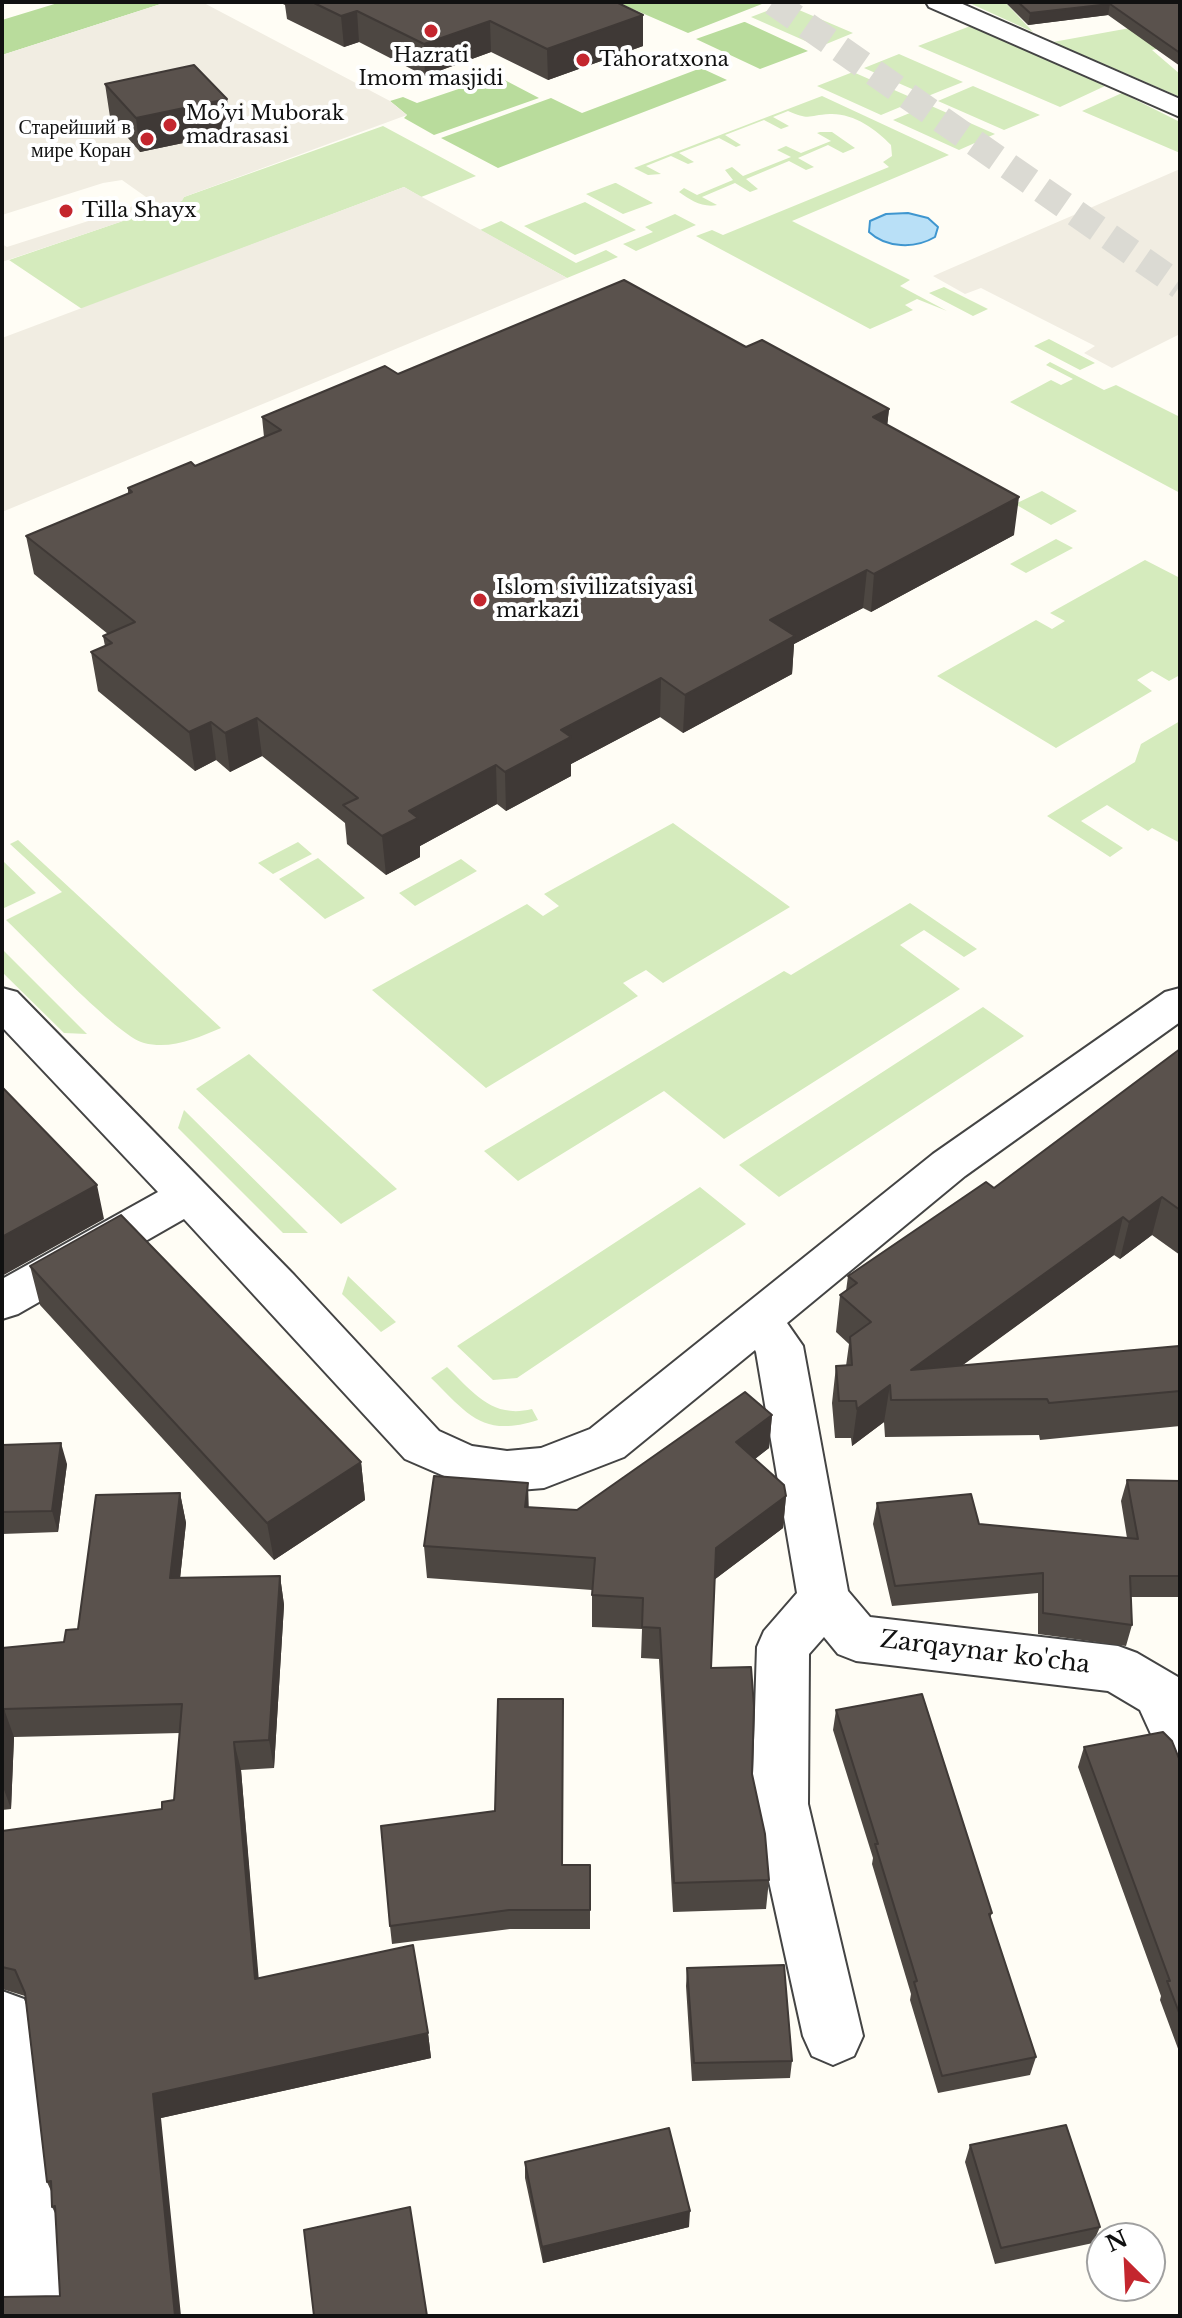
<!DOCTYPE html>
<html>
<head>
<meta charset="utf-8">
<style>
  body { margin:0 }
  #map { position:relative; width:1182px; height:2318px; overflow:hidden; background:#fffdf5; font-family:"Libre Baskerville",serif }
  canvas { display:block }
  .frame { position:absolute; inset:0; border:4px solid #111; pointer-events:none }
  .north { position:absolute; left:1086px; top:2222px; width:80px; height:80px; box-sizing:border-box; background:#fff; border:2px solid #a0a0a0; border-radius:50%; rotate:336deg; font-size:22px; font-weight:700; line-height:32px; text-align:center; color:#111 }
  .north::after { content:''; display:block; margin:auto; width:28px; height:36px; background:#c4262e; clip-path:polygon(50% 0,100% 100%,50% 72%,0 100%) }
</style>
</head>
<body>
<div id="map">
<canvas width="1182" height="2318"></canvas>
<div class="frame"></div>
<div class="north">N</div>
</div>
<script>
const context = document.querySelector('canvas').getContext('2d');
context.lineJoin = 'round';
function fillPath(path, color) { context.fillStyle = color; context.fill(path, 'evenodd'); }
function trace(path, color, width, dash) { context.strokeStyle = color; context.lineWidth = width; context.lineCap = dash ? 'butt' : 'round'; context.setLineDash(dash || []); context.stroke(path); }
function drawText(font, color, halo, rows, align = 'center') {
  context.font = font + ' "Libre Baskerville",serif'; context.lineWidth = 8; context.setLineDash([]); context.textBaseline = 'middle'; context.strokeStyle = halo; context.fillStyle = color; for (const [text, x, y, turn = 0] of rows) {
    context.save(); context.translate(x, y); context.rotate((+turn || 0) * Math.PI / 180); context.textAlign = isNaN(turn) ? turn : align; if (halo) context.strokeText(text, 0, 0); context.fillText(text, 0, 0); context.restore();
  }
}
fillPath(new Path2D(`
  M967,2H1005L1033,32L976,6Z
  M785,4L853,33L819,47L751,17Z
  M1152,24L1179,44L1152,50L1180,74V97L1053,42Z
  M973,25L1105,86L1060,107L918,46Z
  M899,54L963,82L928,96L864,68Z
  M853,72L917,100L881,115L817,86Z
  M973,86L1040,115L1004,130L938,101Z
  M1122,93L1180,122V153L1082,111Z
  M822,96L949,155L792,221L910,280L900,286L947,311L917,299L905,305L913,310L870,329L696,236L712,230L723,235L889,167L883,162L892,156L891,145C876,129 853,113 830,114C808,115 811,121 788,111L773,117L789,126L781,129L764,120L725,135L741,145L736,147L719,138L679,153L694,162L688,164L671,156L646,166L661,174L648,175L634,168Z
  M929,105L995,134L959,150L893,120Z
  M383,126L476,176L421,197L404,187L82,309L9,260L181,201L184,197Z
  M820,132H832L855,148L843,153L828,145L798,158L814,167L806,170L789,161L746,179L758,189L750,192L735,183L702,197L717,205C703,208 690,200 679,192L684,188L697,195L733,180L725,170L732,167L743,176L791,157L777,150L786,146L801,153L831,141L817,133Z
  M615,183H616L653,203L623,214L586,194Z
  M585,202L636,230L575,255L524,226Z
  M675,214L696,225L636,251L623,244L653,232L645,227Z
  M501,221L576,263L606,250L618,257L567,278L480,230Z
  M944,287L988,309L973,316L929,293Z
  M1049,339L1095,363L1080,370L1034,346Z
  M1050,362L1104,390L1116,385L1180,417V493L1010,402L1051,380L1061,385L1073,379L1046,365Z
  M1042,491L1077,511L1051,525L1015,504Z
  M1056,539L1073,548L1026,573L1010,564Z
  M1145,560L1180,578V675L1169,681L1152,671L1137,680L1152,691L1056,748L937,676L1036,620L1052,629L1065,621L1050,613Z
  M1180,721V843L1152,828L1148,831L1107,805L1081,821L1123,848L1110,857L1047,816L1135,762L1141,744Z
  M673,823L790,907L663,983L646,970L623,983L638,996L486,1088L372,990L527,904L543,916L559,906L544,894Z
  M18,840L221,1028C197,1038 171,1050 144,1043C117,1036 32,944 6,920L62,892L10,844Z
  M298,842L312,854L273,874L258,863Z
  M318,858L365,898L325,919L279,879Z
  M461,859L477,871L415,906L399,893Z
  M2,860L36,893L2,909Z
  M910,903L977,949L964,957L924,930L900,945L960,989L724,1139L664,1091L518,1181L484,1151L784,971L791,975Z
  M2,949L87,1034L64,1033L2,972Z
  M983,1007L1024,1036L779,1197L739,1165Z
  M249,1054L397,1189L341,1224L196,1089Z
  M184,1110L308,1233H283L178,1128Z
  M700,1187L746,1224L517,1378L493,1380L457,1346Z
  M348,1276L396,1322L381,1332L342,1294Z
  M447,1367C473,1392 492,1419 532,1409L538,1420C482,1438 468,1414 431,1378Z`), '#d5ebbd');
fillPath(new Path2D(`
  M61,2H167L2,55V20Z
  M622,2H767L688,33L619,3Z
  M744,22H745L808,51L760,69L696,39Z
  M701,68L727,80L498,168L441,138L551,98L582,113Z
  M497,76L539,98L434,135L404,118L407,115L390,101L403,97L417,103Z`), '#b9dc9c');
fillPath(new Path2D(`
  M167,2H202L390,101L407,115L184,197L182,201L2,262V244L7,247L129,208L146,197L122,180L103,183L2,215V55Z
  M1180,169V334L1112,368L1084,353L1095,346L1034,315L981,288L965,294L933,276Z
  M404,187L567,278L2,512V338Z`), '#f1ede2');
const water = new Path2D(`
  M908,213L928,218L938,227L935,237C915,249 886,248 869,232L870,221L886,214Z`);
fillPath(water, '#b9e0f7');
trace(water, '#3f96cf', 2);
trace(new Path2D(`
  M773,2L1180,286`), '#dbdad3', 27, [27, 14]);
const minor = new Path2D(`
  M926,2H958L1180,99V117L929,7Z
  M2,988L17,992L294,1275L439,1431L472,1446L507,1451L541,1448L590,1429L933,1154L1165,992L1180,988V1022L965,1176L787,1323L803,1346L848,1591L870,1617L1118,1646L1137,1653L1178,1677L1180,1682V1763L1161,1756L1140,1710L1108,1691L856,1661L838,1654L824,1637L809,1654L808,1804L863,2036L854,2056L833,2065L812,2056L803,2036L752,1804L757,1647L764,1631L797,1593L756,1352L755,1350L624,1457L544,1488L507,1491L465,1485L405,1459L184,1219L18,1314L2,1319V1279L158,1192L2,1027Z
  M2,1991L24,1999L32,2019L68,2316H4Z`);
trace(minor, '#444', 4);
fillPath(minor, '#fff');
fillPath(new Path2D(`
  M279,2H616L643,15V46L548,80L491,52L425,76L359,42L344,47L287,19L285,5Z
  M1005,2H1180V66L1108,15L1028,25Z
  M105,84L227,99L231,133L140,152L110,117Z
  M746,347L889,409L887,425L1014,535L871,612L863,608L794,644L792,674L683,733L660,717L571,764V776L506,811L497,804L420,846V857L386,875L347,844L345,823L262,756L230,772L216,760L195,771L98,691L91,652L105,646L103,636L108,634L34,574L26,536L128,494V488L195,466L264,437L262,417L398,374Z
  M1180,1049V1255L1152,1235L1120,1259L1114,1255L962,1365L1180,1349V1426L1040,1440L1039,1435L885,1437L884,1422L852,1446L851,1438H835L832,1403L836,1366H846L849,1344L836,1332L840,1295L846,1291L848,1276L994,1188Z
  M30,1266L361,1462L365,1500L274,1560L40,1305Z
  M772,1415L769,1448L755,1459L786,1496L783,1528L715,1579L711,1668L752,1774L769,1880L766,1909L673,1912L659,1659L641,1658L642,1629L592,1627V1590L427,1578L424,1546L528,1507L577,1510Z
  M2,1445L67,1464L58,1532L2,1534Z
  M1127,1480L1180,1481V1597H1131L1132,1625L1126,1646L1038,1634V1593L892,1606L873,1524L877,1503L979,1524L1127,1538L1121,1501Z
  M180,1493L186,1523L180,1578L280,1576L284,1605L274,1768L241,1770L258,1979L428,2033L431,2058L161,2118L60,2296L56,2215L52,2207L51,2191L47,2182L25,1996L2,1989V1831L162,1809L174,1800L180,1733L14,1737L11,1809L2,1810V1648L64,1642L78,1629Z
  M836,1710L992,1913L990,1918L1036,2057L1030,2075L938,2093L910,2000L911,1994L872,1864L873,1858L833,1730Z
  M1084,1747L1180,1761V2054L1160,2000L1161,1996L1078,1767Z
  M562,1865H590V1929H510L392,1944L390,1926Z
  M687,1968L792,2061L790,2078L692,2081L686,1986Z
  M970,2145L1100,2227L1093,2243L995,2264L965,2162Z
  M525,2162L689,2227L543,2263L525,2178Z`), '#4d4742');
fillPath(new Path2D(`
  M1110,4L1108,15L1028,25L1030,13Z
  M357,11L359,42L344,47L341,16Z
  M643,15V46L548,80L547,49Z
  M490,21L491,52L425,76L424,44Z
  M227,99L231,133L140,152L136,118Z
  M889,409L885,446L873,417Z
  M1019,497L1014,535L871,612L874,574Z
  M867,570L863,608L794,644L792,674L683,733L685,695L770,620Z
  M661,678L660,717L571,764V776L506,811L505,772L561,730Z
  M257,718L262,756L230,772L225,733Z
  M211,722L216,760L195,771L189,732Z
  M496,765L497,804L420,846V857L386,875L382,836L409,811Z
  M97,1185L104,1219L2,1276V1237Z
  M1162,1197L1152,1235L1120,1259L1129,1222Z
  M1123,1217L1114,1255L915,1400L911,1370Z
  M890,1385L884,1422L852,1446L857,1409Z
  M772,1415L769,1448L734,1475L736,1442Z
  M61,1443L67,1464L58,1532L52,1511Z
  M361,1462L365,1500L274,1560L267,1523Z
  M528,1483L529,1515L525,1507Z
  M180,1493L186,1523L177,1607L170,1578Z
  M786,1496L783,1528L714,1580L716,1548Z
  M280,1576L284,1605L274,1768L269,1740Z
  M4,1709L14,1737L11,1809L2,1784Z
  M234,1742L241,1770L261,2005L255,1979Z
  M428,2033L431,2058L161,2118L181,2316H175L153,2094Z
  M690,2211L689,2227L543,2263L542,2247Z`), '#3f3936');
const building = new Path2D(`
  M312,2H616L643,15L547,49L490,21L424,44L357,11L341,16Z
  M1018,2H1180V53L1110,4L1030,13Z
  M194,65L227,99L136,118L105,84Z
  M624,280L746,347L762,340L889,409L873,417L1019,497L874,574L867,570L770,620L795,636L685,695L661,678L561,730L571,737L505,772L496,765L409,811L418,818L382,836L343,805L358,798L257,718L225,733L211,722L189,732L91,652L112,643L103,636L135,622L26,536L132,492L128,488L191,462L195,466L281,430L262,417L385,366L398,374Z
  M1180,1049V1210L1162,1197L1129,1222L1123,1217L911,1370L1179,1346L1180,1349V1391L1049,1403L1047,1399L891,1400L890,1385L857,1409L856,1401H839L836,1366L852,1365L850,1337L871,1322L840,1295L857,1283L848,1276L986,1182L994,1188Z
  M2,1087L97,1185L2,1237Z
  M121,1215L361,1462L267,1523L30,1266Z
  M745,1392L772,1415L736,1442L784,1485L786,1496L716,1548L711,1668L751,1667L754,1706L752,1774L765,1834L769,1880L674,1883L660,1628L642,1627L643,1598L592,1595L595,1558L424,1546L434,1476L528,1483L525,1507L577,1510Z
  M61,1443L52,1511L2,1512V1445Z
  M1127,1480L1180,1481V1576H1130L1132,1625L1043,1613V1573L895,1586L877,1503L971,1494L979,1524L1138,1539Z
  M180,1493L170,1578L280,1576L269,1740L234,1742L255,1979L413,1945L428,2033L153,2094L175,2316H2V2297L60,2296L55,2206L52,2207L51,2181L47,2182L25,1993L15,1970L2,1967V1831L162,1809V1802L174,1800L182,1704L4,1709L2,1761V1648L64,1642L66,1630L78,1629L96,1495Z
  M922,1694L992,1913L989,1914L1036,2057L942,2076L914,1982L917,1981L875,1844H878L836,1710Z
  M498,1699H563L562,1865H590V1910H509L390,1926L381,1826L495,1811Z
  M1163,1732L1172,1741L1180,1761V2015L1167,1981H1170L1084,1747Z
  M784,1965L792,2061L694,2063L687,1968Z
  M1066,2125L1100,2227L1001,2248L970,2145Z
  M669,2128L690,2211L542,2247L525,2162Z
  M410,2207L427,2316H314L304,2230Z`);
fillPath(building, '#5a524d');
trace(building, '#3f3936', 2);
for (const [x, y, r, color] of [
  [431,31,8,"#c4262e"],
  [583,60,8,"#c4262e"],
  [170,125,8,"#c4262e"],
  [147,139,8,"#c4262e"],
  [66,211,8,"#c4262e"],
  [480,600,8,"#c4262e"]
]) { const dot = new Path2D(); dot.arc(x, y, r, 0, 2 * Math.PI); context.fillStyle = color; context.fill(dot); trace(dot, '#fff', 3); }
drawText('20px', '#111', '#fff', [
  ["Hazrati",431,56,"center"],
  ["Imom masjidi",431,79,"center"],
  ["Tahoratxona",599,60],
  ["Mo’yi Muborak",186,114],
  ["madrasasi",186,137],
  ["Старейший в",131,128,"right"],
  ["мире Коран",131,151,"right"],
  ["Tilla Shayx",82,211],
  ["Islom sivilizatsiyasi",496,588],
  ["markazi",496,611]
], 'left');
drawText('24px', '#111', '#fff', [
  ["Zarqaynar ko'cha",985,1653,7]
]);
</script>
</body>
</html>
